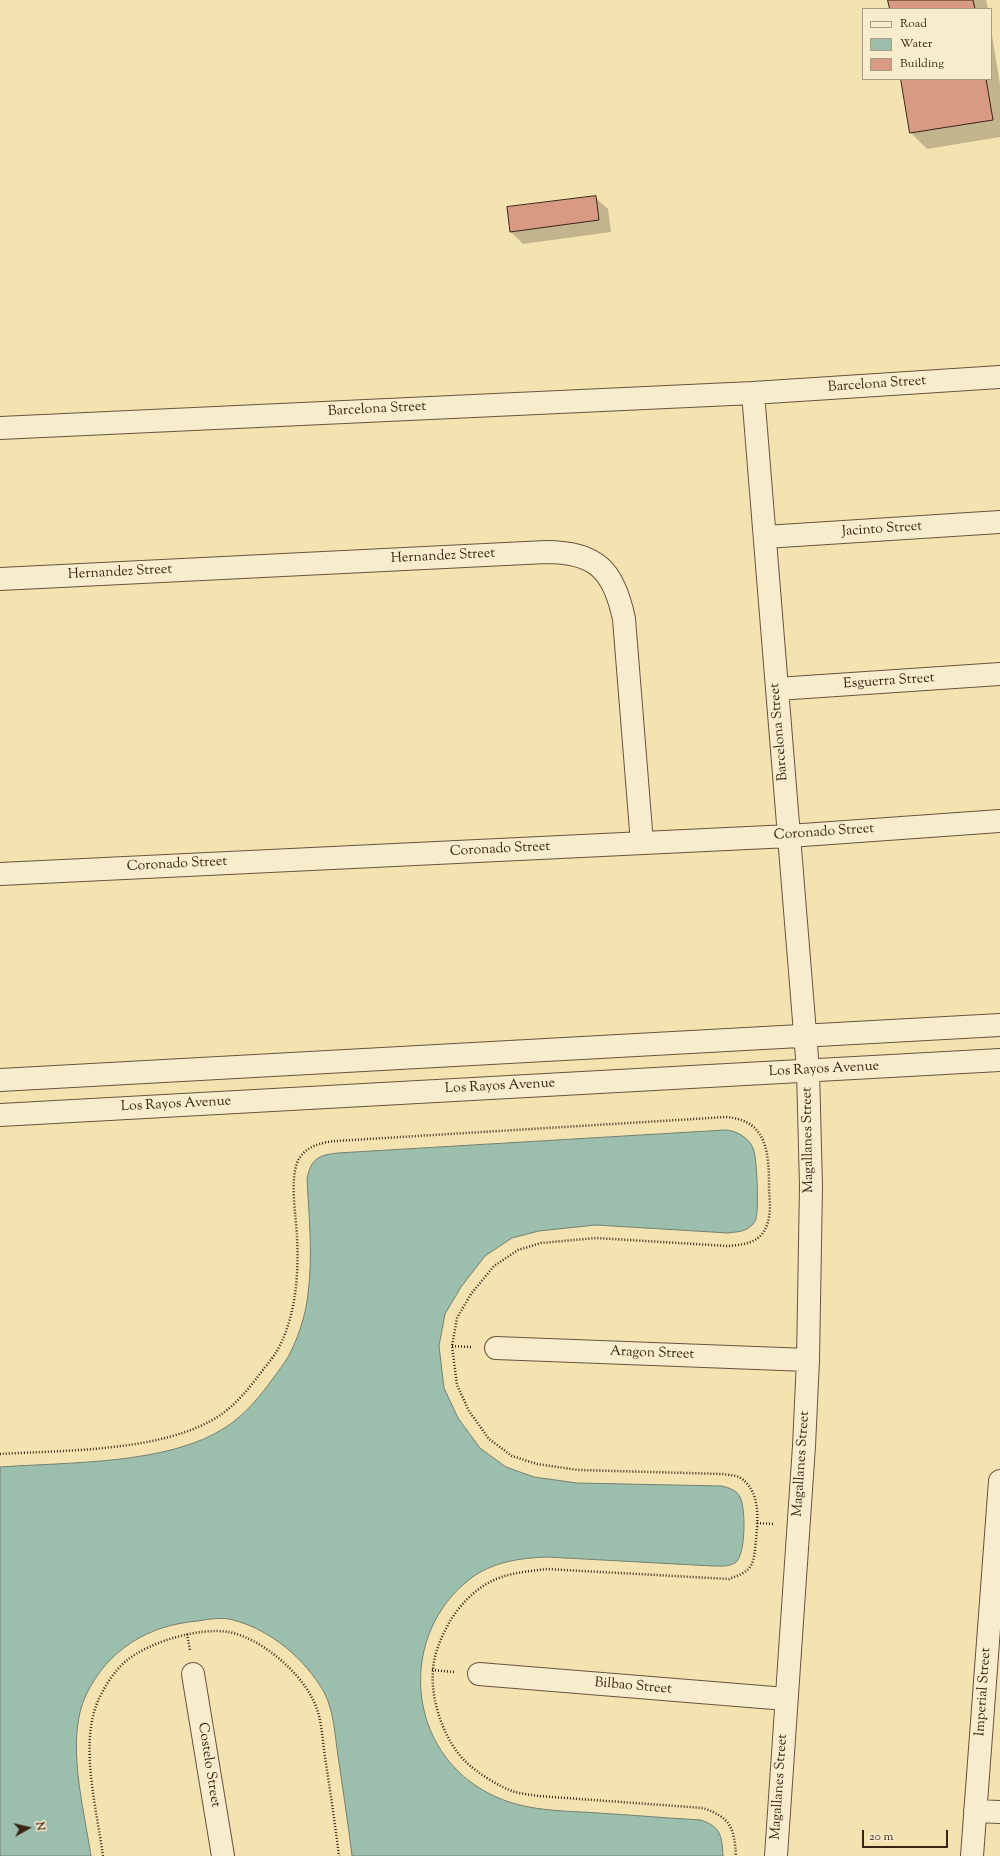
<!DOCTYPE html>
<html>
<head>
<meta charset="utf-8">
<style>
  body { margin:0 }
  #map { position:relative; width:1000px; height:1856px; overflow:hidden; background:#f3e3b1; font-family:"Sorts Mill Goudy",serif }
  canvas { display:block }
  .legend { position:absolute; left:862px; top:8px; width:130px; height:72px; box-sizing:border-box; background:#f7edcc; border:1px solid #ab9d83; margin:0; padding:5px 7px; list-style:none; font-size:12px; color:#3a2415 }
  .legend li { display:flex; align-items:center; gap:8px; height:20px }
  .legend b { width:20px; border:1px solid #ab9d83 }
  .north { position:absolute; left:8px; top:1808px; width:40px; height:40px; -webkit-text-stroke:3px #f7edcc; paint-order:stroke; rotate:82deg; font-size:11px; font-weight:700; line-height:16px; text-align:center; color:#3a2415 }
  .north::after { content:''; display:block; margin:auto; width:14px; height:18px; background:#3a2415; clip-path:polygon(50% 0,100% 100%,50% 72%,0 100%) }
  .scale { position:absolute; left:862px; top:1830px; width:86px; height:18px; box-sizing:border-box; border:2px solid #3a2415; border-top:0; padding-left:5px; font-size:12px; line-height:14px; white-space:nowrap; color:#3a2415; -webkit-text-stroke:3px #f7edcc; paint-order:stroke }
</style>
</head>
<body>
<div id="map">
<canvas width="1000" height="1856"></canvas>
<ul class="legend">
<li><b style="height:5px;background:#f7edcc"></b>Road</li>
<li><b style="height:11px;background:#9bbead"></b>Water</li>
<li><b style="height:11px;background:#d99a84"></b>Building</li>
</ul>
<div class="north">N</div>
<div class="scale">20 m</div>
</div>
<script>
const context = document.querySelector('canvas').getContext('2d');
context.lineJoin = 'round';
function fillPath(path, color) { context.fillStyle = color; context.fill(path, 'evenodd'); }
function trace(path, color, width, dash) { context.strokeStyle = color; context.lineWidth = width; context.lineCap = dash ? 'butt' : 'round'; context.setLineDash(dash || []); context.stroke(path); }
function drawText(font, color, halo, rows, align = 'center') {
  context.font = font + ' "Sorts Mill Goudy",serif'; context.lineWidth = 3; context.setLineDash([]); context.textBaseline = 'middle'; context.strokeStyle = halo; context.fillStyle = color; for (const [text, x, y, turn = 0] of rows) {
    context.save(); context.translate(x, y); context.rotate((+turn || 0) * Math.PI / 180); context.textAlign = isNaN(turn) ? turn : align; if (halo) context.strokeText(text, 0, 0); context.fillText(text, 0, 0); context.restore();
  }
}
const water = new Path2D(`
  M726,1130C737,1131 748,1137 753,1148C757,1156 759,1209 756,1219C755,1221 753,1225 751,1226C745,1232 735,1232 728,1233L596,1225L539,1231L512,1238L485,1256L461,1287L445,1314L439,1346L444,1388L458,1418L480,1448L506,1467L534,1477L577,1483L722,1486C729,1488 737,1490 740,1497C746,1508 746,1556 735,1563C728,1567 720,1566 713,1566L547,1557C520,1558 492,1562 470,1579C400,1633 405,1743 481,1789C519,1812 556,1810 598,1813C632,1815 666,1818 701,1820C721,1827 722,1836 723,1856H352C348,1823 343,1790 338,1756C335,1736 334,1711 324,1692C304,1658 271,1630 233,1620C223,1617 209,1619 198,1621C149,1625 108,1649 86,1695C65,1739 84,1809 91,1856H0V1467C68,1462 169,1465 226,1427C246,1414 261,1395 274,1377C279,1370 284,1364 288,1357C298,1339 306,1314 308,1294C313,1256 309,1217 307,1179C311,1159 318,1155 338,1153Z`);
fillPath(water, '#9bbead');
trace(water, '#748070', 1);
fillPath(new Path2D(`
  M889,0H986L988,9H891Z
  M991,29L1000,84V137L927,149L911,133L902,79H991Z
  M595,197L608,209L611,232L523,244L511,232Z`), '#0003');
const building = new Path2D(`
  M888,0H973L975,9H890Z
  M901,79H986L993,120L910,133Z
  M596,196L599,220L510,232L507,207Z`);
fillPath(building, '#d99a84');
trace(building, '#3a2415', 1);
const minor = new Path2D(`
  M753,393L808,1070L811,1186L808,1360L804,1446L776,1856
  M0,428L753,393L1000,377
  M765,537L1000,522
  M0,579L546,552C597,552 614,571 624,619L642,843
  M777,689L1000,674
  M0,874L789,836L1000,821
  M0,1080L1000,1025
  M0,1115L1000,1060
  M496,1348L808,1360
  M193,1674L223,1856
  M479,1674L786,1699
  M975,1811L1000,1812
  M972,1856L1000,1481`);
trace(minor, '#68543c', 24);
trace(new Path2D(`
  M452,1346L471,1347
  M0,1454C66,1450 163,1452 219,1416C234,1406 248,1390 259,1375C265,1367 272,1359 277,1351C296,1317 299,1274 297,1236C296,1216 290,1182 297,1163C303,1147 321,1142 336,1141L726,1117C769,1120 769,1156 769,1189C770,1204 772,1221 762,1234C754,1244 740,1245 728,1246L596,1238L541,1243L518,1250L494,1266L471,1294L457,1318L452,1346L457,1385L469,1411L489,1439L512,1456L537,1464L578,1470L723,1474C728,1475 734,1475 739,1477C761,1490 758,1519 756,1540C755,1548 755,1560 750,1567C745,1574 736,1576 729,1579L547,1569C531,1571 515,1572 499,1578C479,1585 461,1603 450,1621C442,1636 434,1652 433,1670C430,1699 444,1741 466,1762C476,1772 501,1788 515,1792C523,1794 531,1795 539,1796L703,1808C731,1818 734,1827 736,1856
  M757,1523L773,1524
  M187,1634L190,1650
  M432,1670L454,1672
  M103,1856C97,1810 79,1744 98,1701C104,1687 115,1670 126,1661C149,1642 199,1627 229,1632C260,1638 298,1670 312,1698C322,1715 322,1738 325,1757C330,1790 335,1823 339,1856`), '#3a2415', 2.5, [1, 2]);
trace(minor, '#f7edcc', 22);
drawText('14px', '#3a2415', '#f7edcc', [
  ["Barcelona Street",877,385,-4],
  ["Barcelona Street",377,410,-3],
  ["Jacinto Street",882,530,-4],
  ["Hernandez Street",443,557,-3],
  ["Hernandez Street",120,573,-3],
  ["Esguerra Street",889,682,-4],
  ["Barcelona Street",780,732,-95],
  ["Coronado Street",824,833,-4],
  ["Coronado Street",500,850,-3],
  ["Coronado Street",177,865,-3],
  ["Los Rayos Avenue",824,1070,-3],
  ["Los Rayos Avenue",500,1087,-3],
  ["Los Rayos Avenue",176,1105,-3],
  ["Magallanes Street",809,1140,-91],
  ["Aragon Street",652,1354,2],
  ["Magallanes Street",802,1464,-86],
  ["Bilbao Street",633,1687,5],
  ["Imperial Street",984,1692,-86],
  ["Costelo Street",208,1765,81],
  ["Magallanes Street",780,1787,-86]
]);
</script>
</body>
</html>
